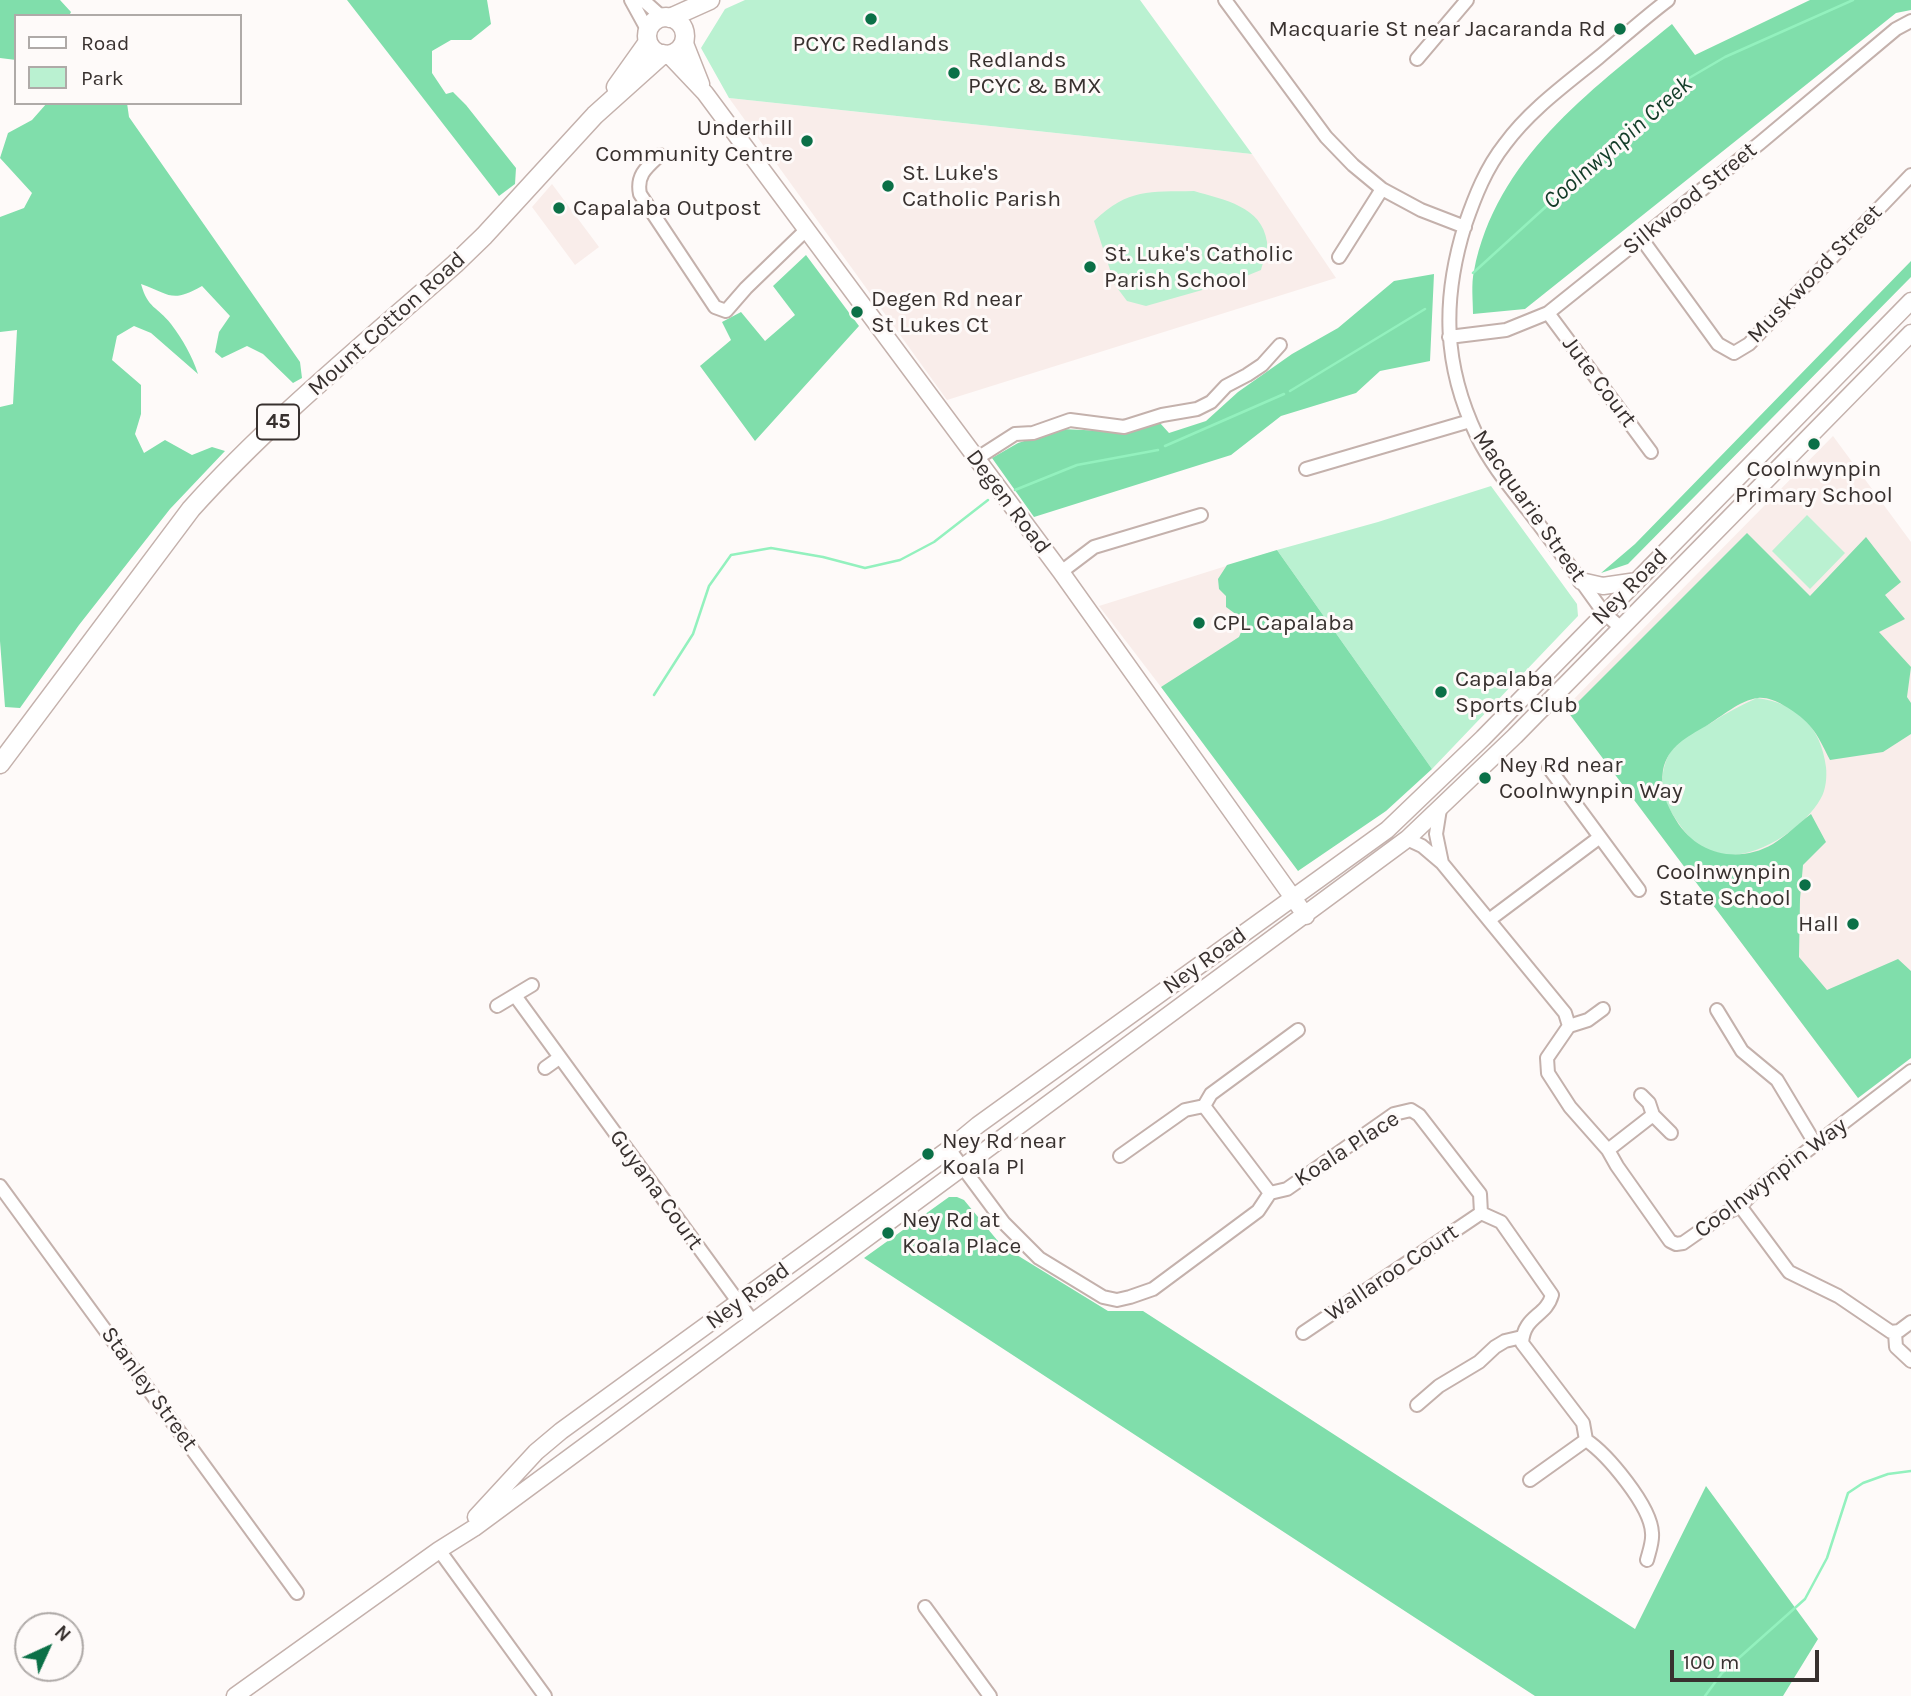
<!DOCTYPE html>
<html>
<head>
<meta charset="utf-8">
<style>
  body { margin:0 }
  #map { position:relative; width:1911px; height:1696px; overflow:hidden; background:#fefaf9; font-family:Karla,sans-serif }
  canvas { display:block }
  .legend { position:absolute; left:14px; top:14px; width:228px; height:91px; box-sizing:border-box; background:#fefaf9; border:2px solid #afaaa8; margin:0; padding:9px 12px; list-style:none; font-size:21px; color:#38312f }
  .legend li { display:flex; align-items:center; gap:14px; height:35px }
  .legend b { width:35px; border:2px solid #afaaa8 }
  .north { position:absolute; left:14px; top:1612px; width:70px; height:70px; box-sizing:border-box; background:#fefaf9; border:2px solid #afaaa8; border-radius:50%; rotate:45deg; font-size:19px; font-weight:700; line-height:28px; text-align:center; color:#38312f }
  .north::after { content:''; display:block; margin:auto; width:24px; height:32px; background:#0b7047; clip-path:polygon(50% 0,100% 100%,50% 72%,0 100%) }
  .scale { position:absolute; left:1670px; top:1650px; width:149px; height:32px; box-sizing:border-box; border:4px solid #38312f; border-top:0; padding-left:9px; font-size:21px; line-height:24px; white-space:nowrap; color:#38312f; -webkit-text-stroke:5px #fefaf9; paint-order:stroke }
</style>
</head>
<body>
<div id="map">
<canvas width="1911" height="1696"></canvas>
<ul class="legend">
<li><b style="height:9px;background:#fff"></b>Road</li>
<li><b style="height:19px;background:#baf1d1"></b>Park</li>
</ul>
<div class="north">N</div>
<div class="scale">100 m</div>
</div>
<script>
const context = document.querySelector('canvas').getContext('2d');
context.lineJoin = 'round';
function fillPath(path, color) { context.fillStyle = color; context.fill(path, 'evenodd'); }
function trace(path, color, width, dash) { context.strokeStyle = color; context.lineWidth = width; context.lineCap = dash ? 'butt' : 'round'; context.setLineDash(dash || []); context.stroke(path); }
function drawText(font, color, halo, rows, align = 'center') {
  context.font = font + ' Karla,sans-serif'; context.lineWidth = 6; context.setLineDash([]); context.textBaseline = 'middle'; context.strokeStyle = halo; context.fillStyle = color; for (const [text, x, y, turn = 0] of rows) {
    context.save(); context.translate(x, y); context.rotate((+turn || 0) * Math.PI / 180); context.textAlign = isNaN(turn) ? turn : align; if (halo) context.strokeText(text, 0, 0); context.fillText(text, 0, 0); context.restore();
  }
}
fillPath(new Path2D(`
  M729,98L1252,154L1336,278L947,400Z
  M552,184L599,247L575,265L532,207Z
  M1833,436L1911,542V1058L1858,1098L1565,708Z
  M1277,550L1321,613L1161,687L1099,606Z`), '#f9edea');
fillPath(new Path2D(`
  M745,0H1140L1252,154L729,98L701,48L725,9Z
  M1194,191C1224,200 1262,206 1267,242C1268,251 1263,262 1261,270L1234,281L1146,306L1127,301L1115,285L1094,221C1129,188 1149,192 1194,191Z
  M1491,486L1577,604L1578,616L1432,769L1277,550L1378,522Z
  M1807,515L1845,553L1810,589L1772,551Z
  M1757,698C1797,703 1821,727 1826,767C1827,776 1826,790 1821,798C1803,832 1738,873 1700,847C1688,838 1678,823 1670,810C1658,789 1660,759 1679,742C1688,734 1700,729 1711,723C1726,713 1741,705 1757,698Z`), '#baf1d1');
fillPath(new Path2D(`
  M0,0H60L71,12L69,16H16V60L0,58Z
  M347,0H487L491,24L471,40H451L432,51V73L446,94L453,92L466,105L516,168L515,184L499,196Z
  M1810,0H1911V10L1896,13L1525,309L1473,314C1473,300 1471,284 1474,271C1496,159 1589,92 1672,24L1695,55Z
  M47,103H127L129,117L300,362L302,378L293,383L263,354L247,346L222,358L215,352L219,332L230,316L202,286C172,303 171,295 141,284C148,309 157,306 171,324C183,340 192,356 198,374L151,333L134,326L117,336L112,360L141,385V414L135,434L144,453L165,440L192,455L212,447L225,451L170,509L79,625L20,708L5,707L0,641V407L13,404L17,330L0,332V217L24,208L32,193L0,158L8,133L32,120Z
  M806,255L859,326L755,441L700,366L731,340L722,322L741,312L765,341L795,315L773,286Z
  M1911,261V277L1628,564L1601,573L1635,544Z
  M1434,274L1430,361L1380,371L1356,393L1281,416L1231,455L1034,517L992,458L1018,443L1062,429L1126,432L1160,423L1169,433L1206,421L1238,392L1292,354L1338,328L1394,281Z
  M1747,533L1810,596L1866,537L1901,582L1885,595L1905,619L1879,632L1911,667L1907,697L1911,703V734L1883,752L1830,760C1816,732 1812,722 1783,705C1776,701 1766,697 1758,698C1740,700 1721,717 1706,726C1687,737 1668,746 1663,770C1660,789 1666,804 1676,820C1697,855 1738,864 1773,844C1786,836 1798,824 1811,814L1826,842L1803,865L1800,899L1799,957L1827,990L1898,959L1911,971V1058L1858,1098L1568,712Z
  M1277,550L1432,769L1386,811L1298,871L1161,687L1239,637L1244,625L1237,615L1226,607V596L1219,589L1218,579L1227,565Z
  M949,1197H957L964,1200L997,1240L1012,1252L1108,1311H1143L1635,1629L1706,1486L1818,1639L1783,1696H1535L864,1258Z`), '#80deab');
trace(new Path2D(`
  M1473,273L1684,81L1725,57L1853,0
  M1290,391L1425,309
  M1165,446L1284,394
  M1015,490L1077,465L1158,450
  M654,695L693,634L709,586L731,555L771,548L823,557L865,568L900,560L934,542L988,500
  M1705,1696L1722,1673L1805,1599L1827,1558L1848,1493L1863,1483L1888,1474L1911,1471`), '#93f1be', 2.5);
const street = new Path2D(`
  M631,0L648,31
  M643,0L663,18
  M1225,0L1326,137L1353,165L1382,189L1421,210L1465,227
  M1417,59L1467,0
  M660,155C647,167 636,175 640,194L715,307L726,311L746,288L806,230
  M1641,238L1718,344L1734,353L1749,344L1911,175
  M1339,257L1382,189
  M1548,313L1651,452
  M1449,337L1506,330L1548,313L1760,143L1896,29L1911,21
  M976,459L1015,434L1033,433L1070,420L1124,427L1162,415L1197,409L1211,402L1226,386L1247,375L1262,365L1280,345
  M1306,469L1470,421
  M1061,572L1094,547L1201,515
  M1620,627L1604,613C1579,578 1554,544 1528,510C1510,487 1490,463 1477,436C1443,365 1442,299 1465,225C1475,196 1486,168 1505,144C1530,110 1565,85 1598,58C1621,39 1644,18 1668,0
  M1549,768L1639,890
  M1440,809L1436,834L1442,863
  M1407,839L1422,846L1442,863L1565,1013L1569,1026L1547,1058L1548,1073L1570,1107L1608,1150L1617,1166L1670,1241L1676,1244L1683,1243L1726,1213L1740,1206L1756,1190L1911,1071
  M1489,920L1600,837
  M516,997L753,1322
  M497,1006L532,985
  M1717,1010L1742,1051L1777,1080L1816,1145
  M1569,1026L1588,1020L1603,1009
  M545,1068L559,1058
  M1641,1095L1649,1103L1653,1115L1671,1133
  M949,1149L1004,1223L1039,1258L1103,1297L1117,1300L1130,1297L1153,1289L1258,1211L1270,1193L1287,1189L1394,1114L1411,1110L1419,1115L1480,1194L1481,1213L1501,1222L1552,1295C1546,1317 1524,1315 1522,1343L1583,1423L1586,1440C1607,1454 1651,1506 1652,1533C1653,1542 1649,1552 1647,1560
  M1608,1150L1653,1115
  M1120,1156L1185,1110L1204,1106
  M0,1186L297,1593
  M1270,1193L1204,1106L1211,1094L1298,1030
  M1740,1206L1789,1272L1838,1296L1891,1332L1899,1331L1911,1322
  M1303,1333L1481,1213
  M1895,1333L1896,1347L1911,1361
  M1417,1405L1439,1386L1479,1362L1495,1347L1505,1341L1522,1337
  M1530,1480L1586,1440
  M439,1550L545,1696
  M925,1607L990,1696`);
const secondary = new Path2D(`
  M684,41L701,84
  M669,55L705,93L1061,572L1306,916
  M1581,581L1603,586L1637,581
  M476,1517L536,1452L561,1431L949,1149L978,1125L1387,830L1483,738L1911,301
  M235,1696L439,1550L474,1528L1407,839L1515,736L1911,333`);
const primary = new Path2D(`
  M647 36a19 19 0 1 1 38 0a19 19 0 1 1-38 0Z
  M670,18L710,0
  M616,87L648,42
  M0,764L191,509C271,420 366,343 455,264L484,236L595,115L663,54`);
trace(street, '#c4b1ac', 16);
trace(secondary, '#c4b1ac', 19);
trace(primary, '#c4b1ac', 21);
trace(street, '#fff', 12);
trace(secondary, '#fff', 16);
trace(primary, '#fff', 18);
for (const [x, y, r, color] of [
  [871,19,7,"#0b7047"],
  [1620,29,7,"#0b7047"],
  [954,73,7,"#0b7047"],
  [807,141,7,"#0b7047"],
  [888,186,7,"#0b7047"],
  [559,208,7,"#0b7047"],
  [1090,267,7,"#0b7047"],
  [857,312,7,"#0b7047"],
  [1814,444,7,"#0b7047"],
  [1199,623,7,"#0b7047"],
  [1441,692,7,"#0b7047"],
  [1485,778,7,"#0b7047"],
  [1805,885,7,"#0b7047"],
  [1853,924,7,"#0b7047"],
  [928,1154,7,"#0b7047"],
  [888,1233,7,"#0b7047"]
]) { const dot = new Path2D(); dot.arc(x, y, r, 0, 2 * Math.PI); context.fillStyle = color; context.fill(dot); trace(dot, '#fefaf9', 2.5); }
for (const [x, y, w] of [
  [278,422,42]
]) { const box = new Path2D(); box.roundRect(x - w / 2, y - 17.5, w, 35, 5); context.fillStyle = '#fefaf9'; context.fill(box); trace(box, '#38312f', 2); }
drawText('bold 21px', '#38312f', null, [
  ["45",278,422]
]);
drawText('23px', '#38312f', '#fefaf9', [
  ["Macquarie St near Jacaranda Rd",1606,29,"right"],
  ["PCYC Redlands",871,44,"center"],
  ["Redlands",968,60],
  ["PCYC & BMX",968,86],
  ["Underhill",793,128,"right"],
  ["Community Centre",793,154,"right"],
  ["St. Luke's",902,173],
  ["Catholic Parish",902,199],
  ["Capalaba Outpost",573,208],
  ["St. Luke's Catholic",1104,254],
  ["Parish School",1104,280],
  ["Degen Rd near",871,299],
  ["St Lukes Ct",871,325],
  ["Coolnwynpin",1814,469,"center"],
  ["Primary School",1814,495,"center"],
  ["CPL Capalaba",1213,623],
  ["Capalaba",1455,679],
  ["Sports Club",1455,705],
  ["Ney Rd near",1499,765],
  ["Coolnwynpin Way",1499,791],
  ["Coolnwynpin",1791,872,"right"],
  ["State School",1791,898,"right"],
  ["Hall",1839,924,"right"],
  ["Ney Rd near",942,1141],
  ["Koala Pl",942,1167],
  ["Ney Rd at",902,1220],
  ["Koala Place",902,1246]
], 'left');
drawText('23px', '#38312f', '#fefaf9', [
  ["Silkwood Street",1690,199,-39],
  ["Muskwood Street",1815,274,-46],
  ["Mount Cotton Road",387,324,-42],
  ["Jute Court",1599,382,53],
  ["Degen Road",1008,502,53],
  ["Macquarie Street",1529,506,55],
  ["Ney Road",1630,587,-45],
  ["Ney Road",1205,961,-36],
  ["Koala Place",1347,1149,-33],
  ["Coolnwynpin Way",1771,1178,-37],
  ["Guyana Court",656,1190,54],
  ["Wallaroo Court",1392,1273,-34],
  ["Ney Road",748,1296,-36],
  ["Stanley Street",149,1389,54]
]);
drawText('italic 24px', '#123b27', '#fefaf9', [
  ["Coolnwynpin Creek",1618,143,-41]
]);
</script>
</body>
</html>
